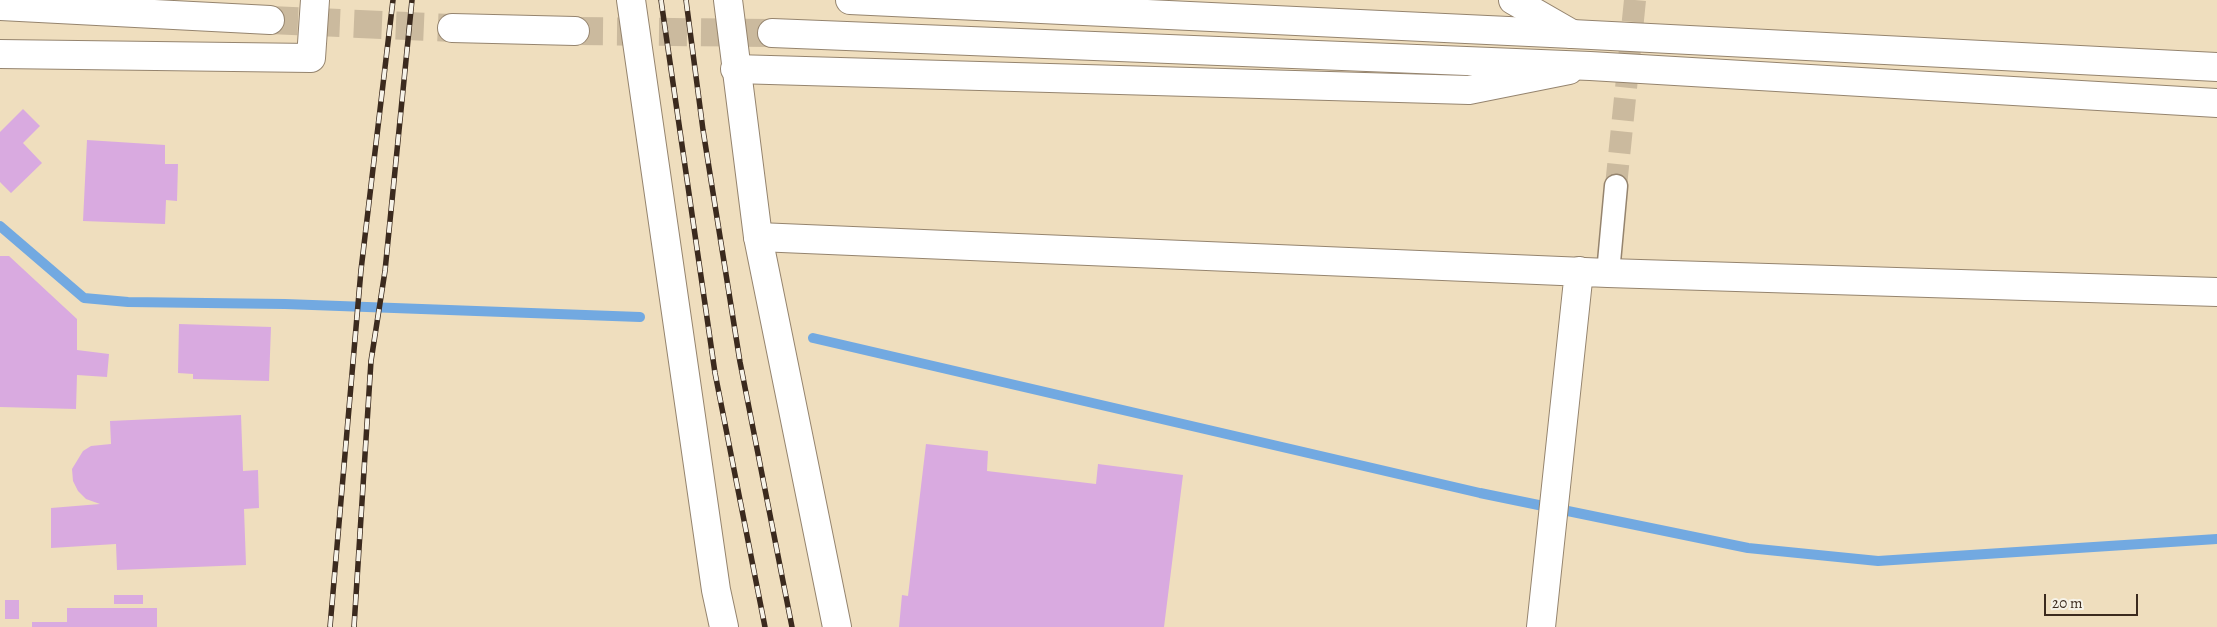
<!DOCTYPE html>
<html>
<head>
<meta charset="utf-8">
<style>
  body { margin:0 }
  #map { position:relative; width:2217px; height:627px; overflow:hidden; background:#efdebe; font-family:Alegreya,serif }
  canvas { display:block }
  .scale { position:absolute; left:2044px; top:594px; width:94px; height:22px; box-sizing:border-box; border:2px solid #3b2a1e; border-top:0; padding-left:6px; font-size:15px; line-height:18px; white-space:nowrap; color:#3b2a1e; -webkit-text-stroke:4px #f7f3e8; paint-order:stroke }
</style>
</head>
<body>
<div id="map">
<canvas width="2217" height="627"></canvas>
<div class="scale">20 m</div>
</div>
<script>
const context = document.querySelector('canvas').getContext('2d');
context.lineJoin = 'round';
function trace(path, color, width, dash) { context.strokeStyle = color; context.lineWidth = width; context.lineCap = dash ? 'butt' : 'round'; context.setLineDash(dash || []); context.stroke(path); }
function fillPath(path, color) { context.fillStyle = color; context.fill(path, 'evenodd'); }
trace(new Path2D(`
  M0,226L84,298L128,302L285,304L640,317
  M813,338L1480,493L1748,548L1878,561L2217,539`), '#72a9e1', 10);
fillPath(new Path2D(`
  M23,109L40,126L23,143L42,163L11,193L0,182V132Z
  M87,140L165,145V164H178L177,201L166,200L165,224L83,221Z
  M0,256H9L77,319V350L109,354L107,377L77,375L76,409L0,407Z
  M179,324L271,327L269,381L193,379V374L178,373Z
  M241,415L243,471L258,470L259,508L244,509L246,565L117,570L116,544L51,548V508L100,504L86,499L78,491L73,481L72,469L83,451L91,446L111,444L110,421Z
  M926,444L988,451L987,471L1096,484L1098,464L1183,475L1164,627H899L902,595L908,596Z
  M114,595H143V604H114Z
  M5,600H19V619H5Z
  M67,608H157V627H32V622H67Z`), '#d9aae0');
trace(new Path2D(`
  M1616,186L1635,0`), '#cbba9e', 22, [22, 11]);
trace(new Path2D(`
  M270,20L452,28
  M575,31L772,33`), '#cbba9e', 28, [28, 14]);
const pedestrian = new Path2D(`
  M1608,273L1616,186`);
const minor = new Path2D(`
  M1513,0L1572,34
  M0,54L311,58L315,0
  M735,69L1469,90L1569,70
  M758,237L1608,273L2217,292
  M1541,627L1579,271`);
const tertiary = new Path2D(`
  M631,0L716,590L724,627
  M728,0L758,237L837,627
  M850,0L1572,34L2217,67
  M0,6L270,20
  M452,28L575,31
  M772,33L1590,66L2217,103`);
trace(pedestrian, '#95846e', 25);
trace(minor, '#95846e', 30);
trace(tertiary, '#95846e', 30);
trace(pedestrian, '#fff', 22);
trace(minor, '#fff', 28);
trace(tertiary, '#fff', 28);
const rail = new Path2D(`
  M661,0L715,373L765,627
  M686,0L703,130L740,362L792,627
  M330,627L361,270L393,0
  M354,627L371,361L385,271L412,0`);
trace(rail, '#3b2a1e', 5.5);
trace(rail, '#f7f3e8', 4, [11]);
</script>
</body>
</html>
